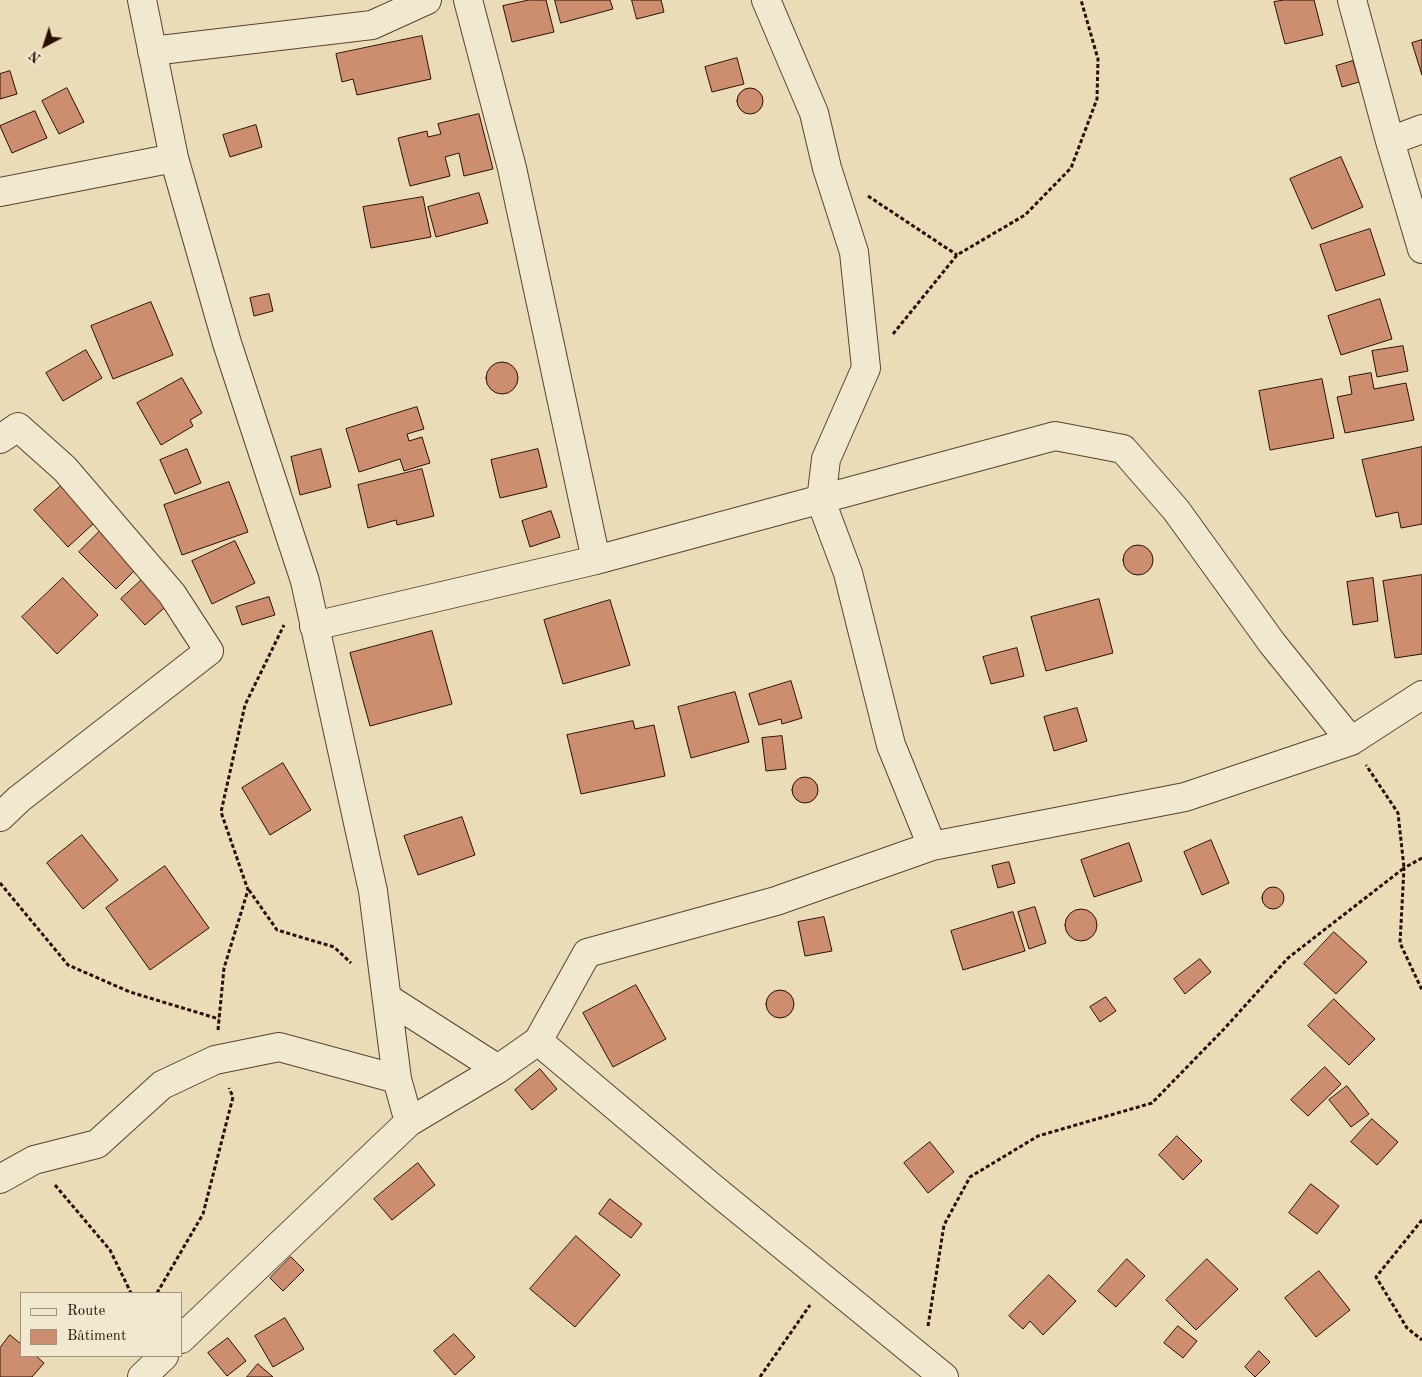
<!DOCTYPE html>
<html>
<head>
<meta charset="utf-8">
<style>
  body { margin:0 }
  #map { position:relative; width:1422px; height:1377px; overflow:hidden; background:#e9dcb6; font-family:"Old Standard TT",serif }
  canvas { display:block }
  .legend { position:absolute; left:20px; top:1292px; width:162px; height:65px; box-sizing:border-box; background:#f1e8d0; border:1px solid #a2917e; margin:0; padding:6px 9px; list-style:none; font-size:15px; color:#2b0f04 }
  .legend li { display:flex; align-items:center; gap:10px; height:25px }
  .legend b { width:25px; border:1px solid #a2917e }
  .north { position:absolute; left:20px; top:20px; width:50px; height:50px; -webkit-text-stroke:4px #f1e8d0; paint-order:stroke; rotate:220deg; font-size:14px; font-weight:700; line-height:20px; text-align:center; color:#2b0f04 }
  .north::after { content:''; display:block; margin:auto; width:18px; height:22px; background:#2b0f04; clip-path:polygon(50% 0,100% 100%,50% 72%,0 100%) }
</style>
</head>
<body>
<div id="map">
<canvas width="1422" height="1377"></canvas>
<ul class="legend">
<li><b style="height:6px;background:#f1e8d0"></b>Route</li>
<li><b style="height:14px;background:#cc8e6f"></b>Bâtiment</li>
</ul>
<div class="north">N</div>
</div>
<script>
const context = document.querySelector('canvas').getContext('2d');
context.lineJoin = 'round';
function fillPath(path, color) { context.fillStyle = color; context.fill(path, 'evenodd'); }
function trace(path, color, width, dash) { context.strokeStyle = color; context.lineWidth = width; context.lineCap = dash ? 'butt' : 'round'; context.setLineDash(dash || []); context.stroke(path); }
const building = new Path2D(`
  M529,0H546L554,32L512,42L503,6Z
  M555,0H610L613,9L561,23Z
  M632,0H661L664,12L637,19Z
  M1284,0H1314L1323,35L1285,44L1274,2Z
  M422,36L431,79L357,95L353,79L342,82L336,54Z
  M1422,40V75L1412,43Z
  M737,58L744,84L712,92L705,67Z
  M1353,61L1359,82L1342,87L1336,66Z
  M10,71L17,94L0,99V74Z
  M67,88L84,122L59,134L42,101Z
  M737 101a13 13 0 1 1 26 0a13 13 0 1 1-26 0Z
  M35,111L47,138L12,153L0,126Z
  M479,114L493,169L464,176L459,153L445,157L450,176L410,186L398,138L427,131L428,137L441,134L438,124Z
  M256,125L262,147L230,157L223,135Z
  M1341,157L1363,207L1312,229L1290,179Z
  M479,193L488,223L436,237L428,207Z
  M423,197L431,237L371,248L363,207Z
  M1370,229L1385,275L1336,291L1320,245Z
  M269,294L273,311L254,316L250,298Z
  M1380,299L1392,339L1341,355L1328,316Z
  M151,302L173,355L113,379L91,326Z
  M1403,346L1408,371L1377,377L1372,351Z
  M86,350L102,378L63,401L46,373Z
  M486 378a16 16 0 1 1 32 0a16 16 0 1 1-32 0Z
  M1371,373L1374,389L1406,383L1414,420L1345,433L1337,397L1352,394L1349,377Z
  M182,378L202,413L190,420L193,426L161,445L137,403Z
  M1322,379L1334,438L1270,450L1259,391Z
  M417,407L424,429L407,434L409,441L422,437L430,463L404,471L400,459L359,472L346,429Z
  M1422,447V524L1401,528L1398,512L1376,517L1362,460Z
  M187,449L201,483L175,494L160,460Z
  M321,449L331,487L300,495L291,457Z
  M538,449L547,487L500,498L491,460Z
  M422,469L434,516L397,525L396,520L368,528L358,485Z
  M229,482L248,532L182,555L164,505Z
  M61,486L94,523L68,547L34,510Z
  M551,511L560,537L530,547L522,521Z
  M102,529L139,566L116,589L79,552Z
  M235,541L255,583L212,604L192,561Z
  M1123 560a15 15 0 1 1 30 0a15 15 0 1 1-30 0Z
  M147,575L171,602L145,625L121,599Z
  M1422,575V654L1395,658L1383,581Z
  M63,578L98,615L57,654L22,617Z
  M1373,578L1378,621L1353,625L1347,582Z
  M269,597L275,615L242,625L236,607Z
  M1099,599L1113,653L1046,671L1031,617Z
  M610,600L630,665L563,684L544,620Z
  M432,631L452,704L370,726L350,653Z
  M1017,648L1024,676L991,684L983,657Z
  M791,681L802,718L782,724L781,719L759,725L749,694Z
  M735,692L749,742L691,758L678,707Z
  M1077,708L1087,741L1054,751L1044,717Z
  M633,721L635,729L654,725L665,776L581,794L567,735Z
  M782,736L786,769L766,771L762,738Z
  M283,763L311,810L270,835L242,788Z
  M792 790a13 13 0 1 1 26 0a13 13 0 1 1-26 0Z
  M462,817L475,855L418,875L404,836Z
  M82,835L118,880L83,909L47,863Z
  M1211,840L1229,883L1202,895L1184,852Z
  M1129,843L1142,881L1094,897L1081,860Z
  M1009,862L1015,883L998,888L992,866Z
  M165,866L209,928L150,970L106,908Z
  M1262 898a11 11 0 1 1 22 0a11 11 0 1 1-22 0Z
  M1035,907L1046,943L1029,949L1018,912Z
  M1065 925a16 16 0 1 1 32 0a16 16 0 1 1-32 0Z
  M1013,912L1025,951L963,970L951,931Z
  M824,917L832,951L805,956L798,922Z
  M1334,932L1367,962L1336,994L1304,964Z
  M1200,959L1211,972L1185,994L1174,979Z
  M636,985L666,1039L613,1067L583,1013Z
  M766 1004a14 14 0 1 1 28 0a14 14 0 1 1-28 0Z
  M1106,997L1116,1011L1100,1022L1090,1007Z
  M1334,999L1375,1039L1349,1065L1308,1026Z
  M1325,1067L1341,1084L1308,1116L1291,1100Z
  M540,1069L557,1089L532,1110L515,1090Z
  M1347,1086L1369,1114L1351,1127L1329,1100Z
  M1372,1119L1398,1142L1377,1165L1351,1142Z
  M1177,1136L1202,1161L1183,1180L1159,1155Z
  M930,1142L954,1172L928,1193L904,1163Z
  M418,1163L435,1185L392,1220L374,1199Z
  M1311,1184L1339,1206L1317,1234L1289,1213Z
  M610,1199L642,1224L631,1238L599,1214Z
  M576,1236L620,1275L575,1327L530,1289Z
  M291,1257L304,1270L283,1291L270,1278Z
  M1127,1259L1145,1276L1116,1307L1098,1291Z
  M1207,1259L1238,1289L1196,1330L1166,1300Z
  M1319,1271L1350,1310L1316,1337L1285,1298Z
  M1049,1275L1076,1301L1043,1335L1030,1321L1023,1329L1009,1316Z
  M285,1318L304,1349L273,1367L255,1336Z
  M1178,1326L1197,1341L1183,1358L1164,1343Z
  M454,1334L475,1357L455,1375L434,1351Z
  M10,1335L21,1344V1356H36L44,1363L32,1377H0V1348Z
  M228,1338L246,1361L227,1376L208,1353Z
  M1259,1351L1270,1362L1255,1377L1245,1367Z
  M258,1364L273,1377H247Z`);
fillPath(building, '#cc8e6f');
trace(building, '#2b0f04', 1);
const minor = new Path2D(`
  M142,0L174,158L227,343L305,581L373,891L397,1079L409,1122
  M468,0L512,168L596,560
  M766,0L814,113L827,168L854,252L866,368L826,459L821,501L848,573L891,745L932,846
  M1352,0L1390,141L1422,249
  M152,51L372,25L427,0
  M1390,141L1422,129
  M0,192L174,158
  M0,439L18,427L65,469L172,594L209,651L19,799L0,817
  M314,626L596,560L1055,436L1123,449L1176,510L1272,643L1351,741
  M387,998L498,1069
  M538,1041L715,1190L944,1377
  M0,1179L34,1160L97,1144L162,1085L215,1060L279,1047L397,1079
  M181,1339L409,1122L498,1069L538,1041L587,953L776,901L932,846L1185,797L1351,741L1422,695
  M142,1377L164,1356`);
trace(minor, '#5a4230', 30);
trace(new Path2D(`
  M868,196L957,255
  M893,334L957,255L1025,215L1071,168L1097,99L1098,59L1081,0
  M1422,858L1404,868L1400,943L1422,990
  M0,883L68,965L130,992L219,1019
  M249,890L277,930L334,947L351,963
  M218,1030L224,968L248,890L221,812L245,705L284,625
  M55,1185L110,1250L131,1293
  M1422,1220L1376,1277L1407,1328L1422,1340
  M157,1293L203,1214L233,1097L229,1088
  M928,1326L944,1225L970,1177L1038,1136L1152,1103L1224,1029L1288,958L1404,868L1398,813L1366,765
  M760,1377L810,1305`), '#2b0f04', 3, [4, 2.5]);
trace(minor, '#f1e8d0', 28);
</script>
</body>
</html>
